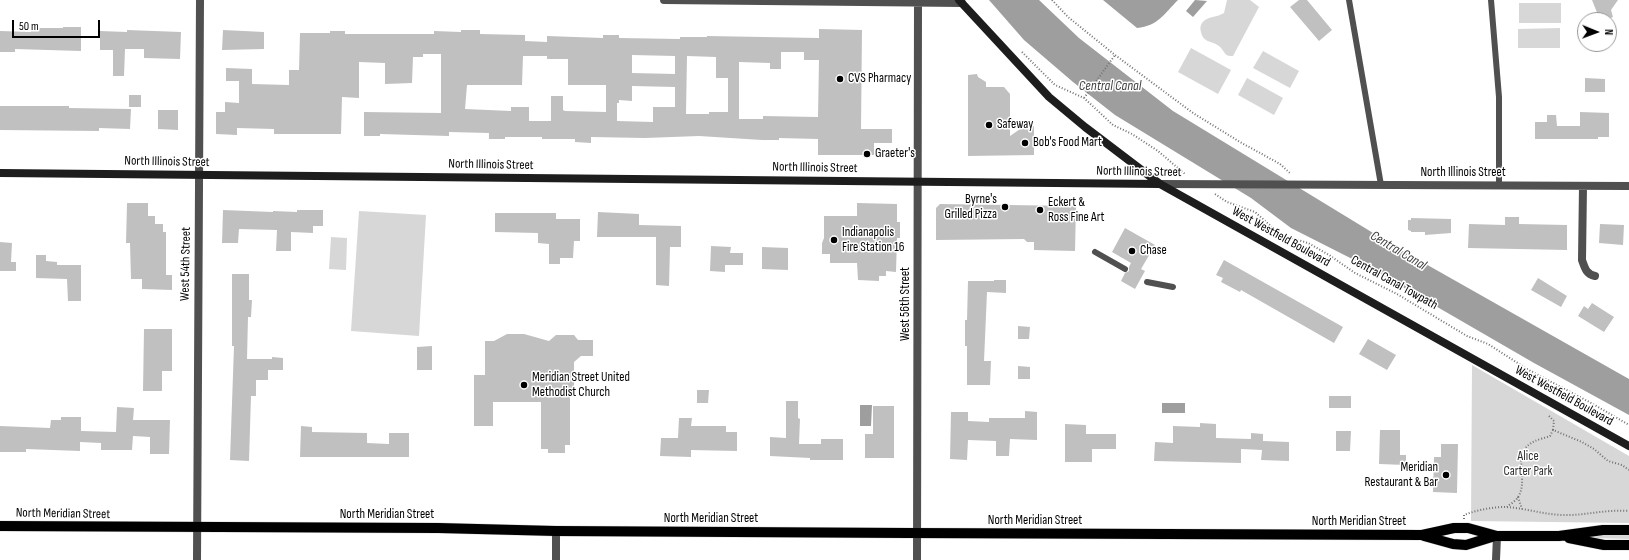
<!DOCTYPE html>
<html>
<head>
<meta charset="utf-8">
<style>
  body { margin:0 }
  #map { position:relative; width:1629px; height:560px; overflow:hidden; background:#fff; font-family:"Sofia Sans Condensed",sans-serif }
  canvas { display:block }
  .north { position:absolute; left:1577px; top:12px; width:40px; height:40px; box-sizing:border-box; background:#fff; border:1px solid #999; border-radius:50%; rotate:91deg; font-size:11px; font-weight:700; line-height:16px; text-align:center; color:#000 }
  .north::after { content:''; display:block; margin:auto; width:14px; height:18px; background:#000; clip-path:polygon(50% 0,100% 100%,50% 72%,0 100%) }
  .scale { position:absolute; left:12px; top:20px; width:88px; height:18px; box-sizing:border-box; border:2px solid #000; border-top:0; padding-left:5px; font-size:12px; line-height:14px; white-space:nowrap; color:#000; -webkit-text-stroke:3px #fff; paint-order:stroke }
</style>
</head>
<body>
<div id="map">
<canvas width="1629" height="560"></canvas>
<div class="north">N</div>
<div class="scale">50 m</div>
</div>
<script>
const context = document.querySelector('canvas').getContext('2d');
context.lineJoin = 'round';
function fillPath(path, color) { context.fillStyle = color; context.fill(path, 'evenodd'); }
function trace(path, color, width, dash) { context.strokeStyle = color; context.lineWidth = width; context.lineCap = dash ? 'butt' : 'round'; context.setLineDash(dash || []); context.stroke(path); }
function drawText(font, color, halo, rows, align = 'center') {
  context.font = font + ' "Sofia Sans Condensed",sans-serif'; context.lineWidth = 3; context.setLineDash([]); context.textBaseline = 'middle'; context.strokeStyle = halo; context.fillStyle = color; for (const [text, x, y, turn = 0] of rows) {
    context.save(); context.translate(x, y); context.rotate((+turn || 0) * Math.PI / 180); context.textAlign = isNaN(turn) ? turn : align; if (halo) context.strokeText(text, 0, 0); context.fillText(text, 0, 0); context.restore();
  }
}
fillPath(new Path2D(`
  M1227,0H1250L1259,7L1233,56C1224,57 1225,51 1219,46C1213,41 1203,43 1201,32C1200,29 1200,26 1202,23C1207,16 1216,18 1224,13Z
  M1519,3H1561V23H1519Z
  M1560,28V48H1518V29Z
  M1191,48L1231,70L1218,94L1178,72Z
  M1263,51L1299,71L1290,88L1253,68Z
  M1247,78L1283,98L1274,115L1238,95Z
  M359,211L426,215L419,336L351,331Z
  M331,237L347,238L346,270L329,269Z
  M1472,365L1629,456V523L1471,521Z
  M1592,535H1629V539L1592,538Z`), '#d7d7d7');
fillPath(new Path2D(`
  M989,0H1039L1079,38L1173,111L1401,250L1629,379V415L1534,363L1370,268L1291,228L1251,198L1115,115L1073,82L1024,40Z
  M1103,0H1178C1164,14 1158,26 1137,28Z
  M1195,0L1207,1L1193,17L1186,11Z
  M1162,403H1185V413H1162Z
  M860,405H872L871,426H860Z`), '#9e9e9e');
fillPath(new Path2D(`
  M1299,0H1307L1332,30L1319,41L1290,7Z
  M1592,0H1618L1611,10L1613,17L1605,20H1600Z
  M63,27H81V51L15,49V52H0V31L31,32V28H63Z
  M819,29L862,30L861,129H892V143H874V155H818V139L779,138V140H762L699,136L645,138L591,137V143L575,142V139H542V137H505V139H489V133L449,132V136L380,134V136H364V112L441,113V54H423V57H413L412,83L385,84V63L359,62V98L342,97L341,134H274V129L237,128V135L216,134V112H225V102L239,103V81H226V68L252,69V84L289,85V70H299L300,33H330V31H345V34H434V31L461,32V30H480V34L525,35V41L547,42V36L603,38V35H619V38L680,39V37H707V36L819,38ZM781,52H804V60H819L818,117L763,116V119H739V62L770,63V69H781ZM632,55L675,56V74L632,73ZM523,56H547V59H568V85H606V112L565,111L563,110V96H551V121H529V107H511V111L465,109L467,85H522ZM687,56L716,57V78H728V112H709V114H686ZM632,86L675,87V107H653V122L617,121V103H619V100L632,101Z
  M127,30L181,32L180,59L144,58V49H125L124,76H113V50H100V31L127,32Z
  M223,30L264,32V49L222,50Z
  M977,74L978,77L986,82V87H1004L1010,94V136L1023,127L1034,126V155L968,156V75Z
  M1585,78L1605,79V92H1585Z
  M129,95H141V107H129Z
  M0,106H69V108L131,109L130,129L99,128V131L0,130Z
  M158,110H178V130L158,129Z
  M1580,112L1609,113V137H1598V139H1535V122H1547V115H1556L1557,126H1580Z
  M127,203H148V216H155V224H163V232H166V275H172V290L142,289V279H131L130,243H126Z
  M857,203L897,204V222H900V238H897L896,272L886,271V276H879V281L858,280L857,263H830V254H822V243L824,238V216H857Z
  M940,204L1076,206L1075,251L1034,250V242H1027L1024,239L936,240V208Z
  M223,210L273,212V211L297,212V210H323V226H313V233L291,232V251H276L277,230L239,229L238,243H222Z
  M598,212L639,214V225L681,226V247H670L669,286L656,285V237H597Z
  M495,213H556V219H580V241H574L573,258H560V264H549V244L538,243V233L495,232Z
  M1505,217H1519V224L1567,225V250L1468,248L1469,224L1505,225Z
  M1411,218L1451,219V233L1425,235V232H1411V231L1408,230V220H1411Z
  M1600,224L1624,225L1623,245L1599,243Z
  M1125,228L1155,245L1141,269L1145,271L1135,289L1121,281L1125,273L1129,271V267L1131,263L1112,252Z
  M0,242L12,243L11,262H16V271H0Z
  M711,246L731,247L730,253H743V265H725V272L710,271Z
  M762,247L788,248V270L762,269Z
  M36,255H46V261L57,262V265H81V301H68L67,279L36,278Z
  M1224,260L1343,327L1334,343L1241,290L1240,292L1221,282L1223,278L1216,275Z
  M232,274H249V300H252L251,317H248L247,359H272V357L283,358V370H268V380H256V396H251L249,461L230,460L234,346H232Z
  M1538,278L1567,296L1561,307L1531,290Z
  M994,280H1006V293L987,292L984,361H991L990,385H967V346H965V320H967L968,281H994Z
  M1592,303L1614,317L1604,332L1578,316L1584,306L1588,309Z
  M1018,326L1030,327L1029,339H1018Z
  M144,329H172V371H162V391H143Z
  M507,334H524L549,341L556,335H574L578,340H593V356H581L574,362V394H570V445H565V453H548V449H541V402H493V426H474V375H485V341H494Z
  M1368,339L1396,355L1387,370L1359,354Z
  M432,346V370H417V347Z
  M1018,366L1030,367V379H1018Z
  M697,390H709L708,403H697Z
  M1329,396H1351V408H1329Z
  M786,401H798V418L800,419L799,444H821V439H843V460H810V458L770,456V437L786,438Z
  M873,406H894V458H865V434H873Z
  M117,407L134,408L133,420H170L169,454H150V437L133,436L132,450H101V443L80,442V451L26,449V452H0V426L50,428L51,420H61V417H81V431L116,432Z
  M1025,411L1037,412V440L1010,439L1009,456H996V441L968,440L967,460L950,459L951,412H968V421L989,422V418H1025Z
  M679,418H692L691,426H726V432H737V451L691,450V457L660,456L661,438H678Z
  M1200,423L1216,424V438L1251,439V433L1263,434V441L1289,442V461L1261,460L1262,450L1241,449V463L1154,461L1155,442L1173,443V426L1200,427Z
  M1065,424L1086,425V434H1116V449H1092V462H1065Z
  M301,426L312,427V432L367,433V443L389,444V433H409V457H300Z
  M1380,430H1400V455H1406V465L1379,464Z
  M1336,431H1351L1350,451H1336Z
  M1441,444H1458L1457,493L1433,492L1434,457H1441Z`), '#c0c0c0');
const primary = new Path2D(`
  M0,526L438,528L556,531L909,533L1422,535L1454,528H1468L1497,536H1559L1603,530H1629
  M1424,536L1453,544L1466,545L1495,536
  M1569,538L1604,545H1629`);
trace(primary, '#dbdbdb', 11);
trace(new Path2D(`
  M1052,0L1068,17L1115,55L1193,113L1240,142L1280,164L1291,174
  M1022,52L1055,85L1084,98L1113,125L1132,134L1158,151L1185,174
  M1084,98L1115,55
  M1215,194L1227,202L1255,212L1281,235L1308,243L1329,255L1355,273L1397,294L1467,336L1488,344L1527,369L1593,404L1629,425
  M1549,416L1554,421L1553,430
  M1518,497L1522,509
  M1507,507C1510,504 1516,501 1518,497C1530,479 1509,453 1535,441C1539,439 1545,438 1550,436L1553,430L1582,442L1594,449L1608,461L1622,465L1629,470
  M1464,519V515C1477,510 1492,507 1506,507C1524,508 1542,514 1561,515C1584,516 1606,509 1629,511`), '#727272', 2, [1, 2]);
trace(new Path2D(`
  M1349,0L1381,185
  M1491,0L1499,97V185
  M1095,252L1125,269
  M1147,282L1173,287`), '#505050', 6);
trace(new Path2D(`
  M664,0L962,3
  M1160,184L1629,186
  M1583,186L1582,260C1585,268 1586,274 1595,276
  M556,531V560
  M197,560L200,0
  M917,560L918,0
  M1496,560L1497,536`), '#505050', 8);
trace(new Path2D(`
  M959,0L1049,97L1085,127L1160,184L1629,446
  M0,173L1160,184`), '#1d1d1d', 8);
trace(primary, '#000', 10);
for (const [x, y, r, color] of [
  [840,79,4,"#000"],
  [989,125,4,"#000"],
  [1025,143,4,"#000"],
  [867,154,4,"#000"],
  [1005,207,4,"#000"],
  [1040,210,4,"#000"],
  [834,240,4,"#000"],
  [1132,251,4,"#000"],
  [524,385,4,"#000"],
  [1446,475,4,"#000"]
]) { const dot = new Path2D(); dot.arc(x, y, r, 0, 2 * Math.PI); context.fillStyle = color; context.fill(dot); trace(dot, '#fff', 1.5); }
drawText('13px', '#000', '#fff', [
  ["CVS Pharmacy",848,79],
  ["Safeway",997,125],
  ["Bob's Food Mart",1033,143],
  ["Graeter's",875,154],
  ["Byrne's",997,200,"right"],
  ["Grilled Pizza",997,215,"right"],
  ["Eckert &",1048,203],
  ["Ross Fine Art",1048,218],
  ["Indianapolis",842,233],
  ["Fire Station 16",842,248],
  ["Chase",1140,251],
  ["Meridian Street United",532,378],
  ["Methodist Church",532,393],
  ["Meridian",1438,468,"right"],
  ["Restaurant & Bar",1438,483,"right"]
], 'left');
drawText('13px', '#000', '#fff', [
  ["North Illinois Street",167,162,1],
  ["North Illinois Street",491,165,1],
  ["North Illinois Street",815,168,1],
  ["North Illinois Street",1139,172,1],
  ["North Illinois Street",1463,173],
  ["West Westfield Boulevard",1281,237,29],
  ["West 54th Street",186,264,-89],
  ["Central Canal Towpath",1394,283,29],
  ["West 56th Street",906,304,-90],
  ["West Westfield Boulevard",1564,396,29],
  ["North Meridian Street",63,514,1],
  ["North Meridian Street",387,515],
  ["North Meridian Street",711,519],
  ["North Meridian Street",1035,521],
  ["North Meridian Street",1359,522]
]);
drawText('13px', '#2e2e2e', '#fff', [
  ["Alice",1528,457],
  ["Carter Park",1528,472]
]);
drawText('italic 14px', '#3f3f3f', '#fff', [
  ["Central Canal",1110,86],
  ["Central Canal",1398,251,31]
]);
</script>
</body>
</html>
